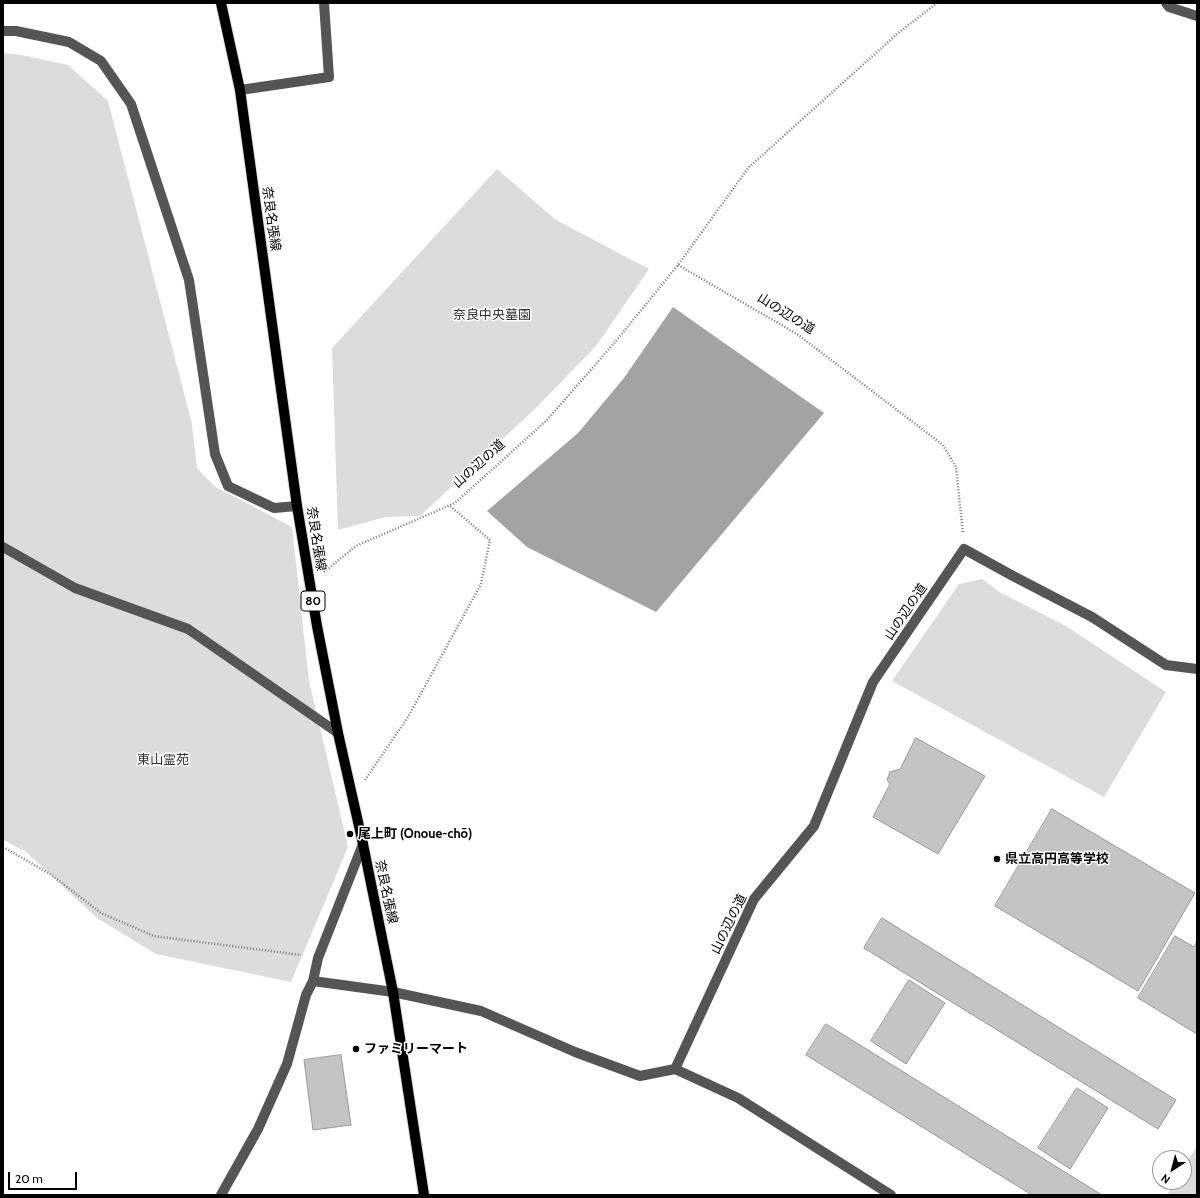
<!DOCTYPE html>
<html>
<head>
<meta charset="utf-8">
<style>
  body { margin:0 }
  #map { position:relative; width:1200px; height:1198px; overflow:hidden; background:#fff; font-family:Cabin,sans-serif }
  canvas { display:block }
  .frame { position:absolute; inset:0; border:4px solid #000; pointer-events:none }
  .north { position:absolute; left:1152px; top:1150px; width:40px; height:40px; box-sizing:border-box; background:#fff; border:1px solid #999; border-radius:50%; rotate:216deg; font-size:11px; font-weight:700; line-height:16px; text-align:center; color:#000 }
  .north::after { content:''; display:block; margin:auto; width:14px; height:18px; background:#000; clip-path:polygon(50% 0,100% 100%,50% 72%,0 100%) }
  .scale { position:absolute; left:8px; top:1172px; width:69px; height:18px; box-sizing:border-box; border:2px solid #000; border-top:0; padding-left:5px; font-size:12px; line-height:14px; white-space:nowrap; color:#000; -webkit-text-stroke:3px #fff; paint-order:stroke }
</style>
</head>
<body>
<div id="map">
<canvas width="1200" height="1198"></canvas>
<div class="frame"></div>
<div class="north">N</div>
<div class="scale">20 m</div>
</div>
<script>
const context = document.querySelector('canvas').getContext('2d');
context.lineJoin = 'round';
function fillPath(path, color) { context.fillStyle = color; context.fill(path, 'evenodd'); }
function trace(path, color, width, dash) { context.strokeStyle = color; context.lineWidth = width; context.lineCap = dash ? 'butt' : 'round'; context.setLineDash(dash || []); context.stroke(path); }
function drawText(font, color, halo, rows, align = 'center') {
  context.font = font + ' Cabin,"Noto Sans JP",sans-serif'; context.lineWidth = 3; context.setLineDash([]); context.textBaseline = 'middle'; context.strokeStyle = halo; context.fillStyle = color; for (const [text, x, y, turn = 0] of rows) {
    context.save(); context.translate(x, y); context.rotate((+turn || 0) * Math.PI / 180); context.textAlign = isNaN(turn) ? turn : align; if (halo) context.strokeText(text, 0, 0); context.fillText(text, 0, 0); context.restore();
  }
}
fillPath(new Path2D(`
  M3,53L22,55L68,65L108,101L192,424L197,468L214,486L292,527L309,681L348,847L291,982L156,954L97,918L25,851L3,840Z
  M497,169L556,220L649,269L596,346L536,408L420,516L386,517L338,530L332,348Z
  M982,579L1001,593L1066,626L1166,692L1104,797L892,681L959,584Z
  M1197,1146V1195H1167L1175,1182H1184V1167Z`), '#dcdcdc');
fillPath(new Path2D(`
  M673,307L824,413L656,612L527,547L487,511L578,433L624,378Z`), '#a3a3a3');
const building = new Path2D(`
  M916,738L985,776L938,854L873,817L890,784L887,780L890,772L900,769Z
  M1052,809L1195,893L1138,991L995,906Z
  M882,918L1176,1100L1158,1129L864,948Z
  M1175,936L1194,947L1197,941V1034L1138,998Z
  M909,980L945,1003L906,1064L871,1041Z
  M826,1024L1102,1195H1032L806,1055Z
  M341,1055L351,1125L313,1130L304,1060Z
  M1077,1088L1108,1108L1070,1169L1038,1148Z`);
fillPath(building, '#c4c4c4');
trace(building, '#999', 1);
const major = new Path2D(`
  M221,3L240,90L297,506L317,626L338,733L363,844L393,992L424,1195`);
trace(major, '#dbdbdb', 12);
trace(new Path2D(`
  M678,265L797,334L943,445L956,467L963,534
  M324,572L356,546L455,503L547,420L616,341L678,265L749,167L897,34L937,3
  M365,780L408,717L481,584L490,540L449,505
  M3,847L50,874L101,913L154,936L301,955`), '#777', 2.5, [1, 2]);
trace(new Path2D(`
  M1166,3L1169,7L1197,16
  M3,31H16L69,42L101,61L131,104L189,280L215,454L228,486L274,508L297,506
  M240,90L329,77L324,3
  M3,547L75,588L188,629L338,733
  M313,981L393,992L481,1011L575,1052L640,1076L675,1069L738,1098L891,1195
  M675,1069L754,899L814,826L873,682L964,549L1013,576L1092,617L1166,665L1197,669
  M221,1195L258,1129L287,1064L306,995L313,981L318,958L363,844`), '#555', 10);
trace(major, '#000', 10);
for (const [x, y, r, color] of [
  [350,834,4,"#000"],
  [997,859,4,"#000"],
  [356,1049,4,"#000"]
]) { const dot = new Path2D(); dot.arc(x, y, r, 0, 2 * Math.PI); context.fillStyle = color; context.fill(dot); trace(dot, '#fff', 1.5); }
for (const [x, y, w] of [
  [313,601,24]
]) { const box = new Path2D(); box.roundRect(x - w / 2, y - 10, w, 20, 3); context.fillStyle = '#fff'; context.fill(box); trace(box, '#000', 1); }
drawText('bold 12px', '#000', null, [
  ["80",313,601]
]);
drawText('13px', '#000', '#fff', [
  ["奈良名張線",271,219,82],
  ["山の辺の道",786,314,32],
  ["山の辺の道",479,464,-42],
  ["奈良名張線",316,539,81],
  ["山の辺の道",906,612,-56],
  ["奈良名張線",386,892,78],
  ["山の辺の道",729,924,-64]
]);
drawText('13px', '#333', '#fff', [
  ["奈良中央墓園",492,315],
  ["東山霊苑",163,760]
]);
drawText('bold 13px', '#000', '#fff', [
  ["尾上町 (Onoue-chō)",358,834],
  ["県立高円高等学校",1005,859],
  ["ファミリーマート",364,1049]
], 'left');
</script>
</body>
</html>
